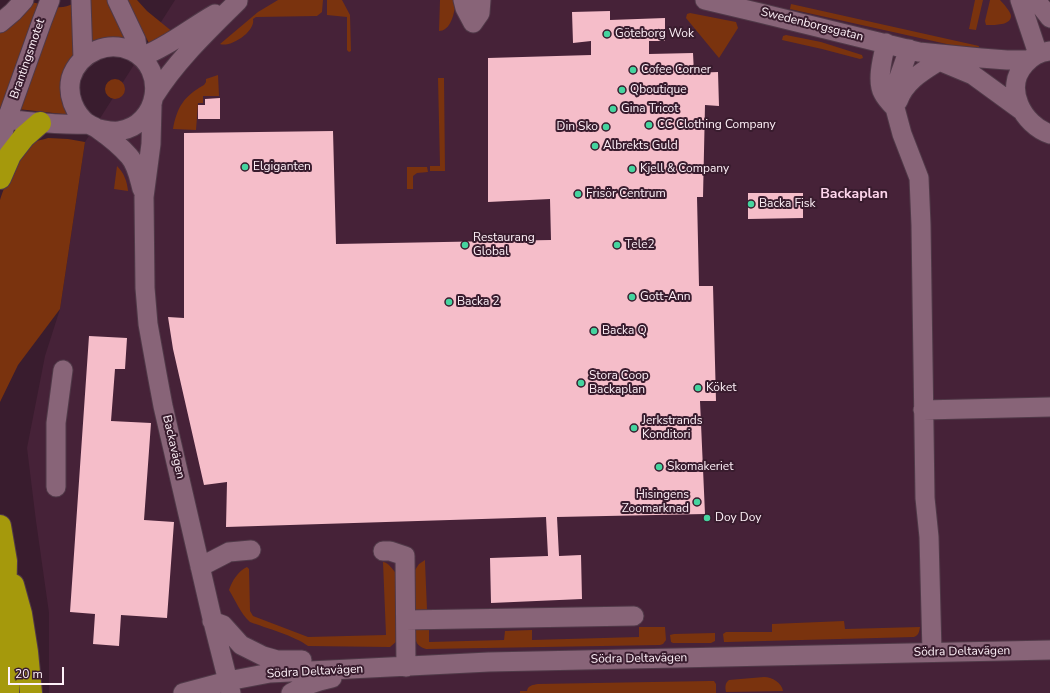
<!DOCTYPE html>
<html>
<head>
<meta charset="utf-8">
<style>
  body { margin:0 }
  #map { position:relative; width:1050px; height:693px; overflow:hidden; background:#391c2e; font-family:"Nunito Sans",sans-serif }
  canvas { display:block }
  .scale { position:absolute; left:8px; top:667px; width:56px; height:18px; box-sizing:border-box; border:2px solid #fef1f8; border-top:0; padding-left:5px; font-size:12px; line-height:14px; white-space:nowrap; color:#fef1f8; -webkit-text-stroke:3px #391c2e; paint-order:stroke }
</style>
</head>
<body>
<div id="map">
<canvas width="1050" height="693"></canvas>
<div class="scale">20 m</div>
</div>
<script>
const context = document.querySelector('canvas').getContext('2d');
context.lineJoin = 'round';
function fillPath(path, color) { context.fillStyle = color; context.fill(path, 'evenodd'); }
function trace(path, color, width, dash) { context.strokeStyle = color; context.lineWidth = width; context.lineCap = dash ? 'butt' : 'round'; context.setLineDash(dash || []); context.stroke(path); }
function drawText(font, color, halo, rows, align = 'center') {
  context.font = font + ' "Nunito Sans",sans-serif'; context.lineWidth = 4; context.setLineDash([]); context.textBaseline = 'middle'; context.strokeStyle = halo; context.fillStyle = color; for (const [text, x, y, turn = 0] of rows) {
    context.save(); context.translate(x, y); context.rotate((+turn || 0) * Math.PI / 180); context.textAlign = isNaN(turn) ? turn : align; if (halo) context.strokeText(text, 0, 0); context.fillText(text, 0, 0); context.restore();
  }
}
fillPath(new Path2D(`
  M175,0H1047L1050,4V693H49V613L36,521L27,448L45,356L60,309L85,142Z`), '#462238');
fillPath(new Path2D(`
  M88,0H110L127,39C113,37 105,37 91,42Z
  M126,0H137L147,11L174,33L150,45Z
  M278,0H323L322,12L317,16L256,17L253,19C256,31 231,48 220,44L258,12Z
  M327,0H342L350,15L351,51L349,52L347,50V17L327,15Z
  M440,0H456C455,8 453,24 445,29C444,30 441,31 439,31Z
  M975,0H983L976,30L969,29Z
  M990,0H1000C1003,3 1011,12 1011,16C1011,26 992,25 986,25L985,21Z
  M31,2L40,4L4,108L0,107V31Z
  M74,3L76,30L71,115L18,109L54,7C62,8 67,7 74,3Z
  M791,4L979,46L978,51L790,9Z
  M690,13L736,22L738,28L719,58L686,18L687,14Z
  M786,35L821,42L862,55L863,58L860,59L822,49L782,40L783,36Z
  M218,75L219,96H203V103H198L196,130L173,129C177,107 184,96 204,85L206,82V79Z
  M438,78H444L445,171H430V166H440Z
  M105 89a10 10 0 1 1 20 0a10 10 0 1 1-20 0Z
  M48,138L68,139L85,142L60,309L18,365L0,402V200C5,185 16,156 28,145C33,141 42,140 48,138Z
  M117,166C124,173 127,181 128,191L114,189Z
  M407,167H427L428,172L417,173L413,176V189H407Z
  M425,560V562L427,610H415V570L419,564Z
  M383,562C389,563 392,569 396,573L397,641L390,647L308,646C295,636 266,628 250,622C240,613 236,601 229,590C232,581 238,571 247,567L249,569L250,611L253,616L308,637L386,635Z
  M844,621L845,629L920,627C919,632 919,635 914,637L727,642H724L723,634L726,632H772V624Z
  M429,627V642L504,640L505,631L532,630V640L639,637V627H665L666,640L663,644L660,645L426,649C414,645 415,639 416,628Z
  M715,633V641L711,643H673L671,642L670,635L674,634Z
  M764,677C772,677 782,683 783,691L726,692C725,687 725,683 729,680Z
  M710,681H714L716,684V693H520V691H527C528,685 533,685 538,684Z`), '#7a330e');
fillPath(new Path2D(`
  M610,11V20L665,18V41H649V54L693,53L694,73L718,72L719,106L705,105L703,197H697L699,286H713L716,401H700L705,514L557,517L559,556L581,555L582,599L491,603L490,558L548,556L546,517L226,527L227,482L204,485L173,349L168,317L184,318V133L333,131L336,244L551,240L550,199L488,202V58L591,55V41L573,43L572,12Z
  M220,98V119H198V105H205V99Z
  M748,193H803V218L748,219Z
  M89,336L127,338L125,369H115L111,421L151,423L144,520L174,522L167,618L121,615L119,646L93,644L95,614L70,612Z`), '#f5bdc9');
const minor = new Path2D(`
  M81,0L83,59
  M117,0L136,40L137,47V54
  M463,0L465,8L473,23L480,13L481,0
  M705,0L760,13L919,52L981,58L1007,60H1029
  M1020,0L1038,54
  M1033,0L1039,4L1050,18
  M0,23L13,12L24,0
  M886,43C883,56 876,81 883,93C886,99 891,104 895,108
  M909,49L898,80L895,96V108L902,134L919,178L921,225L925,498L929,537L932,652
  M1050,51C1040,52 1032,56 1025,64C1003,88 1023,125 1050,134
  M141,57C168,47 190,28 215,14
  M937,60L973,75L1021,110
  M155,95C177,60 208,31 238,1
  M898,101C905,81 923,71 939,61
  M152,106L151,144L144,197L145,288L148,324L157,374L163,406L212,618L231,693
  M0,119C30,121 59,126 89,124
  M98,129C105,130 112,132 119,131C159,125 168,69 132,51C121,46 109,45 97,50C85,55 75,65 71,78C67,95 74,113 88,124C92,126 96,127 99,130C109,137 121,147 129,156C137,165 139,178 142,189
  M0,144L7,119L42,21L50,0
  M923,410L1050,407
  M56,487V423L63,370
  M383,551H390L405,556L406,667
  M200,567L229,552L251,550
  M406,620L634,616
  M212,621L223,625L241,645L263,656L277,660H302
  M183,693L228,681L270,673L489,662L1050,650
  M291,693C303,686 318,681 332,678`);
const highway = new Path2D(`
  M0,178L10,155L24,137L40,123
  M0,526L6,561L5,607L8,654V693
  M13,585L21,614L27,652L31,693`);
trace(minor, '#503948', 21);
trace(highway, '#503948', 24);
trace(minor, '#886478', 19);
trace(highway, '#a5990c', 22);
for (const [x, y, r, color] of [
  [607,34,4,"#45d49f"],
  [633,70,4,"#45d49f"],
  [622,90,4,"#45d49f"],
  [613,109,4,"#45d49f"],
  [649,125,4,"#45d49f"],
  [606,127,4,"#45d49f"],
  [595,146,4,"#45d49f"],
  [245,167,4,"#45d49f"],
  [632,169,4,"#45d49f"],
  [578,194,4,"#45d49f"],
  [751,204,4,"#45d49f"],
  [465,245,4,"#45d49f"],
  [617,245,4,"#45d49f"],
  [632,297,4,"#45d49f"],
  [449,302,4,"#45d49f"],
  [594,331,4,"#45d49f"],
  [581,383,4,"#45d49f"],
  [698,388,4,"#45d49f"],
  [634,428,4,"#45d49f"],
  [659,467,4,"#45d49f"],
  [697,502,4,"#45d49f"],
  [707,518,4,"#45d49f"]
]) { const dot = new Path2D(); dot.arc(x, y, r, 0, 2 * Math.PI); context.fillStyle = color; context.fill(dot); trace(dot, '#391c2e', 1.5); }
drawText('12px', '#fef1f8', '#391c2e', [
  ["Swedenborgsgatan",812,25,14],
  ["Brantingsmotet",28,59,-71],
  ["Backavägen",173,447,77],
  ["Södra Deltavägen",962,652,-1],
  ["Södra Deltavägen",639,659,-1],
  ["Södra Deltavägen",315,672,-3]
]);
drawText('12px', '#fef1f8', '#391c2e', [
  ["Göteborg Wok",615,34],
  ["Cofee Corner",641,70],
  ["Qboutique",630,90],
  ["Gina Tricot",621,109],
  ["CC Clothing Company",657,125],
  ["Din Sko",598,127,"right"],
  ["Albrekts Guld",603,146],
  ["Elgiganten",253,167],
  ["Kjell & Company",640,169],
  ["Frisör Centrum",586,194],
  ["Backa Fisk",759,204],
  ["Restaurang",473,238],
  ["Global",473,252],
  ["Tele2",625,245],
  ["Gott-Ann",640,297],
  ["Backa 2",457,302],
  ["Backa Q",602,331],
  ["Stora Coop",589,376],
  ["Backaplan",589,390],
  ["Köket",706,388],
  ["Jerkstrands",642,421],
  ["Konditori",642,435],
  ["Skomakeriet",667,467],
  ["Hisingens",689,495,"right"],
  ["Zoomarknad",689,509,"right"],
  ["Doy Doy",715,518]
], 'left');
drawText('bold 14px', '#fdd5eb', '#391c2e', [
  ["Backaplan",854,195]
]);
</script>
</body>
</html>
